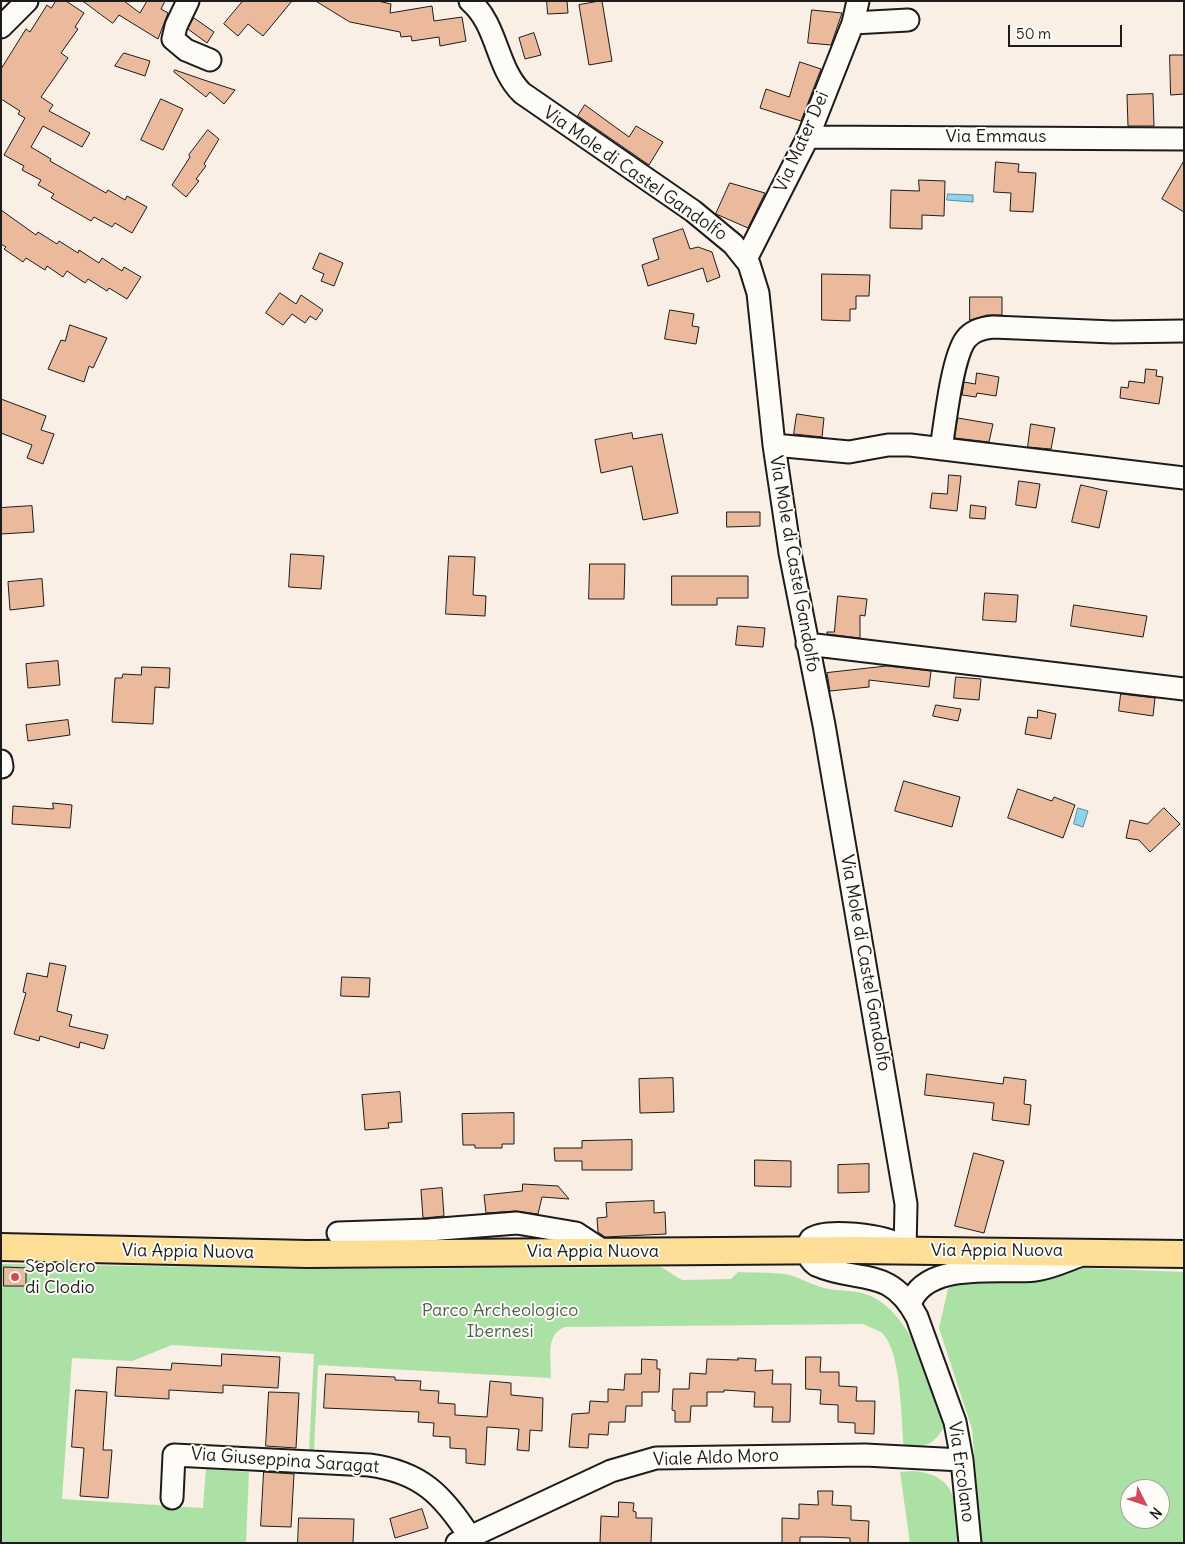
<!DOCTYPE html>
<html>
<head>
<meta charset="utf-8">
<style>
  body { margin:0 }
  #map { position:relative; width:1185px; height:1544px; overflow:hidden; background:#f9efe5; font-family:Delius,sans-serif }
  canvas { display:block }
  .frame { position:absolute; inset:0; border:2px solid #1c1c1c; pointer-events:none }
  .north { position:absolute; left:1120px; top:1479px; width:50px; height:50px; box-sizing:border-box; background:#fdfcf7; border:1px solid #a3a29f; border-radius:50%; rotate:131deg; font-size:14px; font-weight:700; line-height:20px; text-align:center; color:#1c1c1c }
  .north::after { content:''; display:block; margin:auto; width:18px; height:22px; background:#d1495b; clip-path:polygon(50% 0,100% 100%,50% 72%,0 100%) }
  .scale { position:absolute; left:1008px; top:25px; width:114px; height:22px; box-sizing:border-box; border:2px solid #1c1c1c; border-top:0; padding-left:6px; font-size:15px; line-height:18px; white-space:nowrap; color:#1c1c1c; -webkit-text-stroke:4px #fdfcf7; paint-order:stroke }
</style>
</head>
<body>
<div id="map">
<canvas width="1185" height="1544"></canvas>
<div class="frame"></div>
<div class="north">N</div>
<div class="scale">50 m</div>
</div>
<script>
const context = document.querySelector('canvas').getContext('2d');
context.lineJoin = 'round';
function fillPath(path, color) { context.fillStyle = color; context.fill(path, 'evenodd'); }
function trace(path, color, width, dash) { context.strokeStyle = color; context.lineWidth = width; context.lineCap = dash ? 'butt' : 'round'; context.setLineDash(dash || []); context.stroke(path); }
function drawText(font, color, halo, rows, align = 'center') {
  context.font = font + ' Delius,sans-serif'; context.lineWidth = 4; context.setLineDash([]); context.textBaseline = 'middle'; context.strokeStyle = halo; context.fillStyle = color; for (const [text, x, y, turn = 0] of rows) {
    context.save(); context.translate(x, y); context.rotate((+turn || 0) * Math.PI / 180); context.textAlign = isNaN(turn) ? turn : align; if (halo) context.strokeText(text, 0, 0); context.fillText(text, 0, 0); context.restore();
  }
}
fillPath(new Path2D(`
  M1,1264L339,1269L661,1267L682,1280L731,1279L738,1272C753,1273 769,1272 784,1274C798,1276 811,1285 824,1288C841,1292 857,1289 873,1297C911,1316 934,1385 951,1422C943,1425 942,1433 935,1439C928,1447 914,1447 904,1448C901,1420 902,1350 881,1332C876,1329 868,1327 863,1324L565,1327C545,1334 551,1359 551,1378L318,1365L314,1451H309L314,1354L172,1345L132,1361L72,1358L62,1499L203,1508L206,1469L249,1472L246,1543H1Z
  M1083,1268L1184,1272V1543H982L972,1429L939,1328L948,1289L962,1280L1028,1279ZM1130,1489H1160V1519H1130Z
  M913,1471C959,1475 956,1505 959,1543H910L900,1472Z`), '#abe1a4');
const water = new Path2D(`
  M948,194L973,195V202L947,200Z
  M1078,808L1088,811L1083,827L1074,824Z`);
fillPath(water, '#8cd4ee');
trace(water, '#5f8a9a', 1);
const building = new Path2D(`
  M56,1H66L84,13L75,27L78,29L61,53L68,58L41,97L53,105L49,111L90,133L82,147L43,126L31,147L51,159L50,161L106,193L108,190L125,200L127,196L147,207L132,233L115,223L112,227L94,217L91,221L51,198L54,194L38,185L41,180L22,170L24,166L4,155L25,118L18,114L20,111L1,99V69L26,29L30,32L47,5L51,8Z
  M83,1H124L140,13L147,1H165L161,9L168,13L158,39L119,15L113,23Z
  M243,1H292L263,36L248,24L238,36L224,24Z
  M316,1H378L391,4L390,13L432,6L434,21L462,17L466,41L440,46L439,37L412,41L411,36L401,37L400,32L350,22Z
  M547,1H567L568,13L548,14Z
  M602,1L612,61L589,65L579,5Z
  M812,10L842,13L831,45L808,43Z
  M194,18L214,32L207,43L188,29Z
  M534,33L541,55L525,59L519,38Z
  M124,53L150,61L145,76L115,66Z
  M1170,55H1184V94L1171,95Z
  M800,62L821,69L801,121L760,108L766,89L789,97Z
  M175,70L204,80L235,90L224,104L210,92L206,97L174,72Z
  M1153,94L1154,126H1128L1127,95Z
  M161,99L183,109L163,150L141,140Z
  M585,105L629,137L636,126L663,142L649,165L578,116Z
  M208,130L219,139L204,164L206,166L196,179L199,181L186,197L172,185L190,157L189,155Z
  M1184,161V212L1162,199Z
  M996,162L1019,164L1018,172L1036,173L1033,212L1010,211L1011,193L994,192Z
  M919,180L945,181L944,216L922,215V229L890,228L891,190L919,191Z
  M730,183L765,193L748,228L716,214Z
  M1,210L36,235L38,232L57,244L59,241L78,253L79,250L99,263L102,258L122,271L124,267L141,277L127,299L109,288L107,291L88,279L85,283L67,271L63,277L47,266L45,270L26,258L23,262L4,249L6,247L1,244Z
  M683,229L690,249L698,247L712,252L720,277L707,282L703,268L648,286L642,265L659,259L653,239Z
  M320,253L343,263L334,286L321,281L324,274L313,269Z
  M822,274L870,275L869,296H856V309H850V321L822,320Z
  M280,293L296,304L301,295L323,310L316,320L310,316L305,323L292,314L283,325L266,313Z
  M970,297H1002V315H987L970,320Z
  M670,310L694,314L692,326L699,327L696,344L665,339Z
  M70,325L107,338L93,368L89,366L84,382L48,369L61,340L65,341Z
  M1146,369L1157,370L1156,376L1163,377L1159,404L1120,398L1121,387L1128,388L1129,381L1144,383Z
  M977,373L999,377L996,396L977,393L976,397L962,395L964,382L975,384Z
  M1,399L46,416L41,430L54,434L43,464L27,458L32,445L1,433Z
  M797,414L824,418L822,437L794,434Z
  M958,418L993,424L989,442L955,438Z
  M1031,424L1055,428L1051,449L1028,447Z
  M632,433L633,439L662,434L678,513L643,520L632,466L601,473L595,440Z
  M949,475L961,476L957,511L930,508L932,493L947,494Z
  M1019,481L1040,484L1036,508L1016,505Z
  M1081,485L1107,491L1099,528L1072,522Z
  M971,505L986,507L985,519L970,518Z
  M32,506L34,532L1,534V508Z
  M727,512H760V526L727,527Z
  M291,554L324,556L321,589L289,587Z
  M449,556L475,557L473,595L486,596L485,616L446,614Z
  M590,564H625L624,599H589Z
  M672,576H748V598H717V605H672Z
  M42,579L44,606L10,610L8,582Z
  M985,593L1018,595L1016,622L983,620Z
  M838,596L867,599L865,616L860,615V638L827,634V632H834Z
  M1074,605L1147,616L1143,637L1071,626Z
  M738,626L765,628L763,647L736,645Z
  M58,661L60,685L28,688L26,664Z
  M887,666L931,671L929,687L869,680V687L830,691L827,673Z
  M142,667L170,668L169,688L155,687L153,724L112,722L115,678H122L123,674L141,675Z
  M956,677L981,679L979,700L954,698Z
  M1121,694L1155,698L1153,716L1119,711Z
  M936,705L961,709L958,721L933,716Z
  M1038,710L1056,714L1051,739L1025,734L1028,717L1037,718Z
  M68,720L70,735L28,741L26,725Z
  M904,781L960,797L952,827L895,811Z
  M1018,789L1052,801L1054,797L1075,805L1063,838L1008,818Z
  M53,803L72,805L70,828L12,824L13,806L53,809Z
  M1164,808L1180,824L1150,852L1139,840L1126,838L1130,820L1147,824Z
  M50,963L66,966L57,1011L72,1015L69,1026L108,1035L104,1049L80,1042L79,1048L40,1036L39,1041L14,1034L26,993L23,992L27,973L47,977Z
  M342,977L370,978L369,997L341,996Z
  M927,1074L1003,1084L1004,1077L1026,1080L1024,1104L1031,1105L1029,1125L992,1120L994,1103L925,1095Z
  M673,1078L674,1112L640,1113L639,1079Z
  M400,1092L402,1122L388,1123L389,1128L365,1130L362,1095Z
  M514,1113V1144H502V1148H475V1145H463L462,1114Z
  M632,1140V1170H582V1161H555L554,1148H582V1141Z
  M974,1153L1004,1161L984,1233L955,1226Z
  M755,1160L791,1161V1187L755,1186Z
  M869,1164V1192L838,1193V1165Z
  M523,1184L558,1186L569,1199L542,1197L538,1214L516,1211L486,1213L484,1195L522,1191Z
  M442,1188L444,1216L423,1218L421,1190Z
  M654,1201V1213L665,1212L666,1234L605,1237L598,1232L597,1218L607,1217L606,1203Z
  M4,1267L26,1268V1286H4Z
  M222,1354L280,1357L278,1388L223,1385V1393L169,1390V1399L115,1396L117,1367L171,1370L172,1363L221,1366Z
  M806,1357H821L820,1372H839V1386L857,1387L856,1401H875L874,1434L855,1433V1423L838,1422V1405L820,1404L821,1390L806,1389Z
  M738,1358L756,1359L755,1371L773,1370L772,1384H791L790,1422H772L773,1407H754L755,1392L724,1390V1392H707V1406H691L690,1422H675V1411L672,1410L673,1389H689L690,1373L706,1374L707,1359L738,1360Z
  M642,1359L657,1360V1369H660L659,1392H642V1406H626L625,1422H609L608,1435L589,1434L588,1448L569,1447L572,1414L589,1413L590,1401L608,1402V1389L624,1390L625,1374H641Z
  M326,1374L395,1377V1380L421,1381L420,1390L439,1391L438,1403L455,1404V1415L487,1417L490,1381L511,1383V1395L543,1398L542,1431L530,1430L529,1451L517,1450L519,1429L487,1427L485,1465L466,1463V1449L450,1448V1437L433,1436L434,1423L418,1422L419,1412L324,1408Z
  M76,1390L107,1392L103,1450H112L108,1498L80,1496L84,1448L72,1447Z
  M269,1392L299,1393L296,1448L266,1446Z
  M264,1472L294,1474L291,1527L261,1526Z
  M818,1491H833L832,1505L851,1506V1520L869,1521L868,1543H850V1538L823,1537H800V1543H782V1518L799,1519V1504L818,1505Z
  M619,1502L634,1503L633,1511L636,1512V1518H652L651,1543H600L601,1516L618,1517Z
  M422,1509L428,1528L395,1538L390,1519Z
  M299,1518L354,1519L353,1543H298Z`);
fillPath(building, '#ebba9c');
trace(building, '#1c1c1c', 1);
const minor = new Path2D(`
  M188,1L176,26L173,39L186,50L210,60
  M470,1C498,25 496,68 522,93L693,211L733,244L749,264L758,293L774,445L790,553L824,725L906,1204L905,1251
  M853,23L908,20
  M1,27L27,1
  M808,137L1184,139
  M746,259L808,137L853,23L858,1
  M774,445L849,452L888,445H910L1184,478
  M941,449C945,424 952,357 966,339C972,331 982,328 993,327L1113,332L1184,331
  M807,644L1184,689
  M1,761L2,767
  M338,1233L428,1230L517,1223L576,1233L605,1252
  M900,1246C886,1235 825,1228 811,1239C805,1248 807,1258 816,1265C859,1284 889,1265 917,1317L955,1422L962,1460L970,1543
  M910,1304C926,1260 998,1274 1035,1270C1051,1268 1065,1261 1079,1256
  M172,1498L174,1455L369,1465C421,1472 443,1495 470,1537
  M457,1543L611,1471L656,1458L865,1455L962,1460`);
const major = new Path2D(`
  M1,1247L307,1254L855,1250L1184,1254`);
trace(minor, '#1c1c1c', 25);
trace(major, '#1c1c1c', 30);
trace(minor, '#fdfcf7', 21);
trace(major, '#fedd96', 26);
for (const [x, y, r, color] of [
  [15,1277,5,"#d1495b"]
]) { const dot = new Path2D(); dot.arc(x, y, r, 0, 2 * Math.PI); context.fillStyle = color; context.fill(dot); trace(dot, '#fdfcf7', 2); }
drawText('18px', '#1c1c1c', '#fdfcf7', [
  ["Via Emmaus",996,137],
  ["Via Mater Dei",802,142,-66],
  ["Via Mole di Castel Gandolfo",635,174,35],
  ["Via Mole di Castel Gandolfo",794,564,80],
  ["Via Mole di Castel Gandolfo",865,963,80],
  ["Via Appia Nuova",997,1251],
  ["Via Appia Nuova",188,1252,1],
  ["Via Appia Nuova",593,1252],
  ["Viale Aldo Moro",716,1458,-2],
  ["Via Giuseppina Saragat",285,1461,4],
  ["Via Ercolano",961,1472,82]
]);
drawText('18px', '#1c1c1c', '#fdfcf7', [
  ["Sepolcro",25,1267],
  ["di Clodio",25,1288]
], 'left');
drawText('18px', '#4e614c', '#fdfcf7', [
  ["Parco Archeologico",500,1311],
  ["Ibernesi",500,1332]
]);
</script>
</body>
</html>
